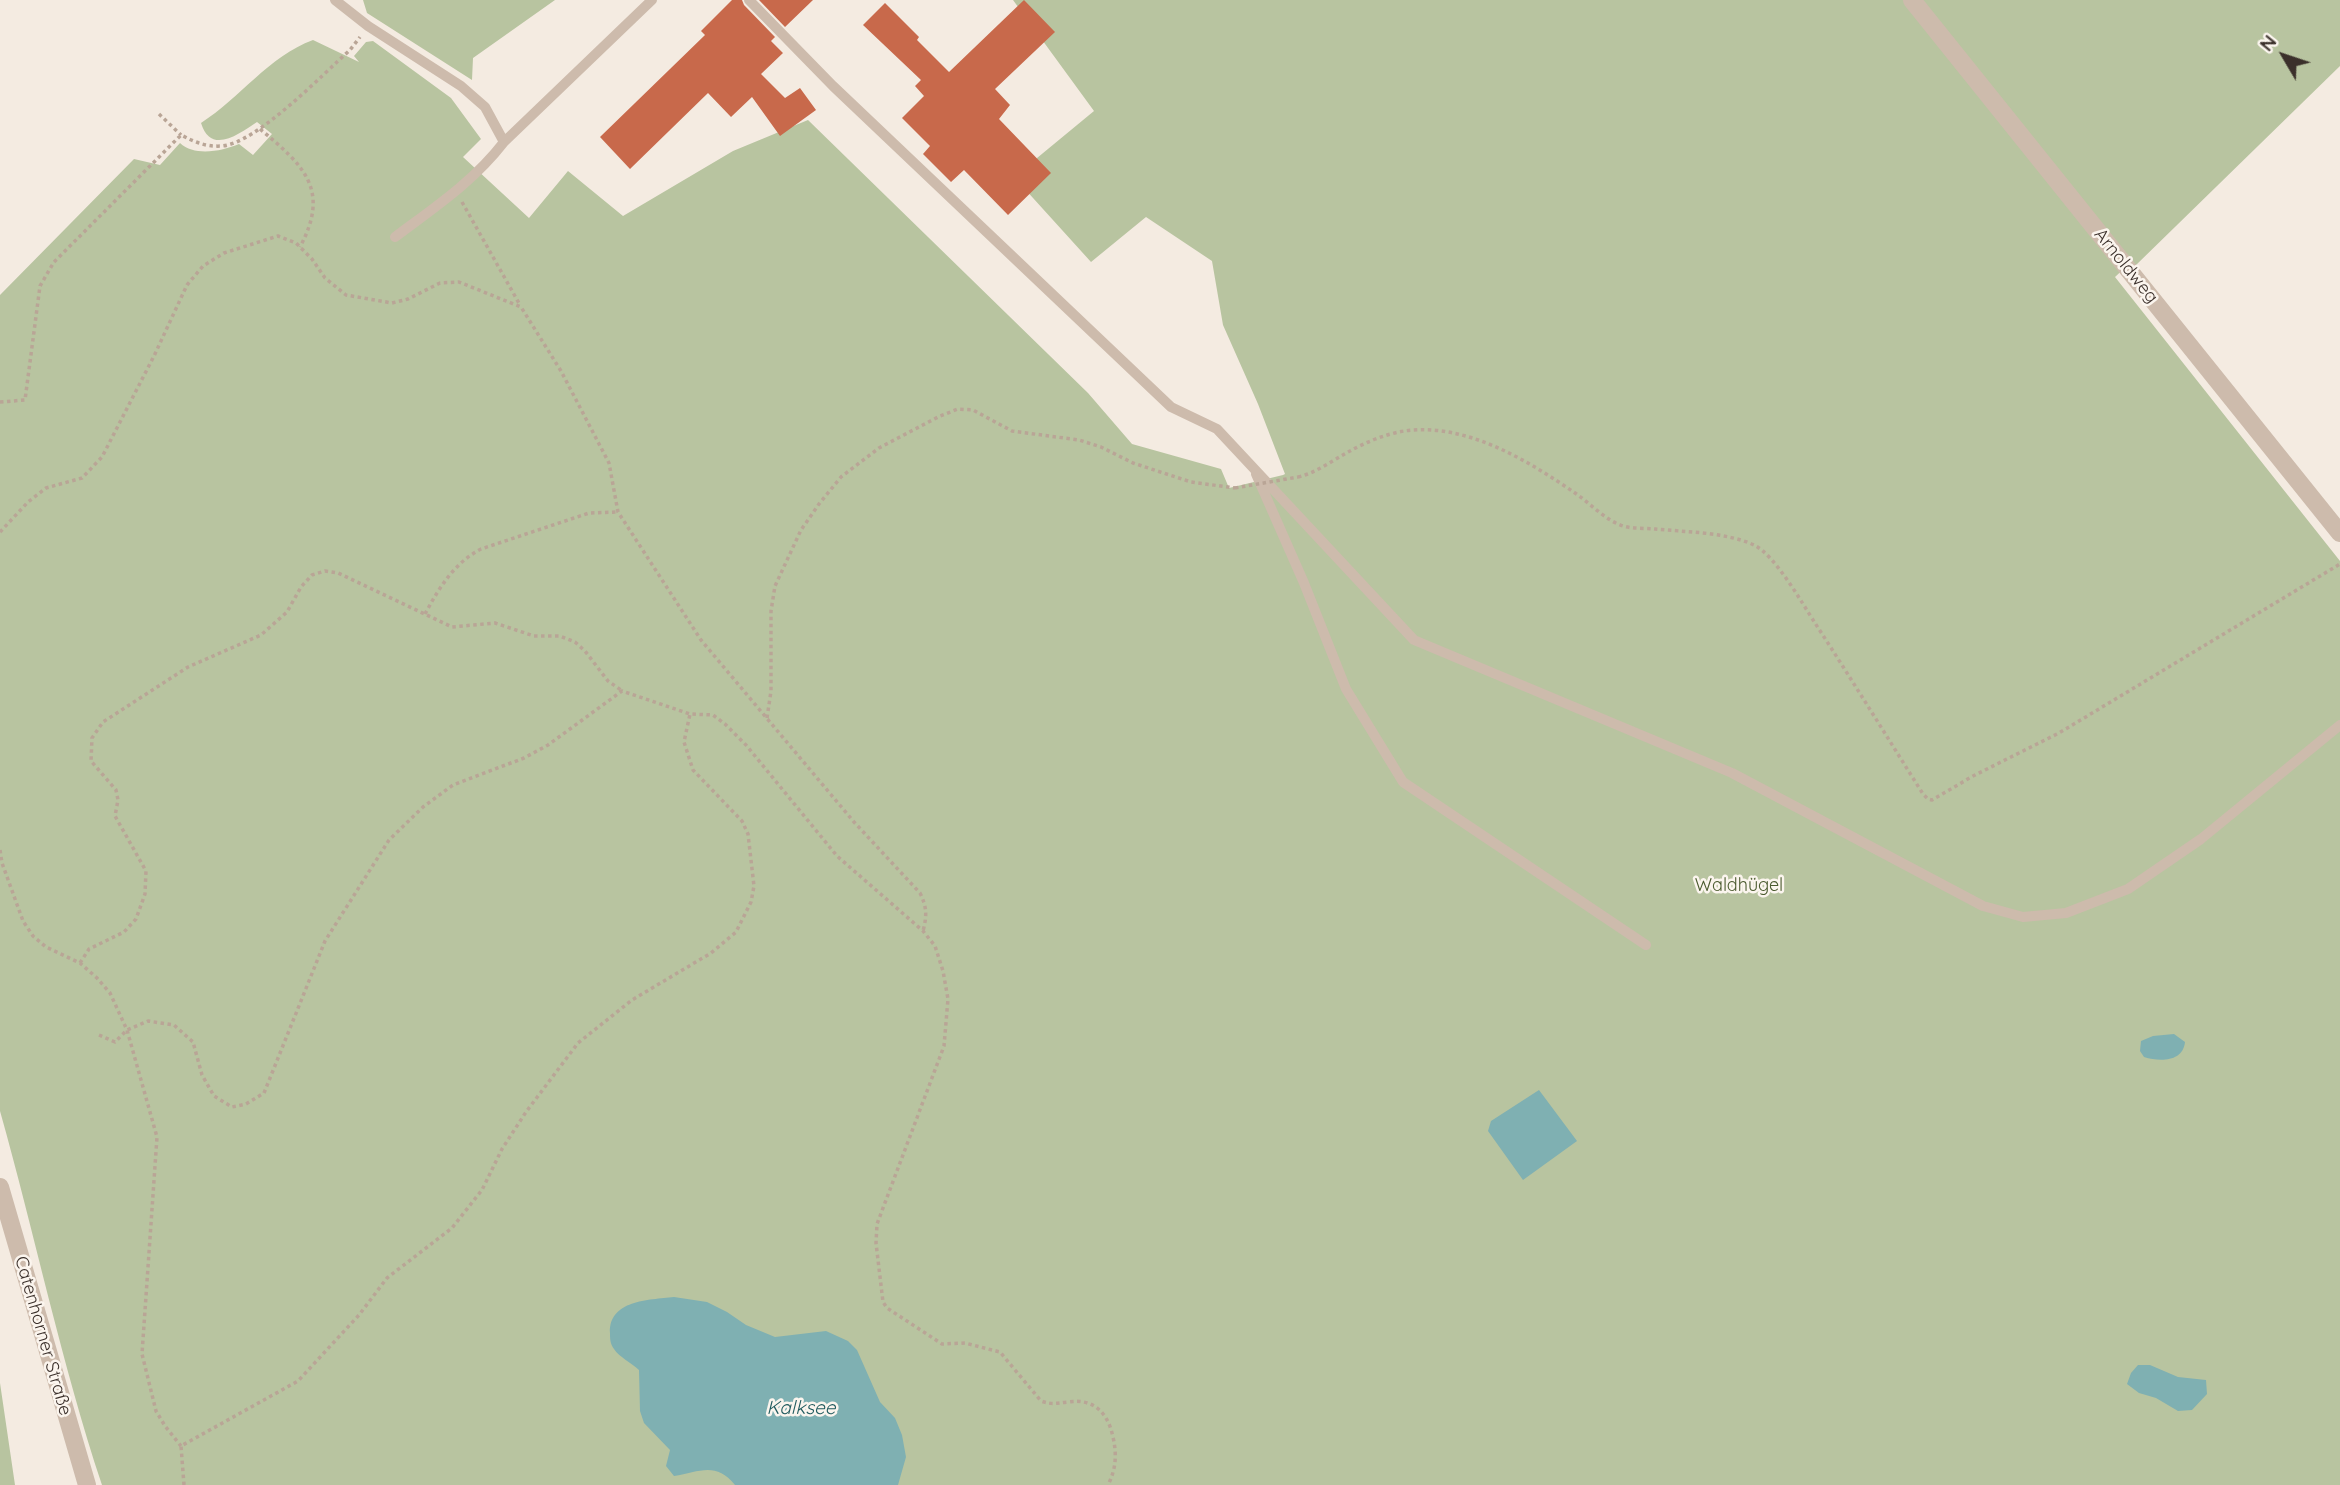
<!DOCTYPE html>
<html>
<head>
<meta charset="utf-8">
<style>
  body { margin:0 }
  #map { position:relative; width:2340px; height:1485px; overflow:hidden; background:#f4ebe1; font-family:Quicksand,sans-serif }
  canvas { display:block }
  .north { position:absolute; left:2249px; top:21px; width:70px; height:70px; -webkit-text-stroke:5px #fbf5ee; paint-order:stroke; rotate:309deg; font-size:19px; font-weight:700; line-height:28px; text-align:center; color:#3b302b }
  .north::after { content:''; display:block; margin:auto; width:24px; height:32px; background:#3b302b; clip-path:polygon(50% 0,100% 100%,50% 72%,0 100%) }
</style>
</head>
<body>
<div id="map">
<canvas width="2340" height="1485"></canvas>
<div class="north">N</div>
</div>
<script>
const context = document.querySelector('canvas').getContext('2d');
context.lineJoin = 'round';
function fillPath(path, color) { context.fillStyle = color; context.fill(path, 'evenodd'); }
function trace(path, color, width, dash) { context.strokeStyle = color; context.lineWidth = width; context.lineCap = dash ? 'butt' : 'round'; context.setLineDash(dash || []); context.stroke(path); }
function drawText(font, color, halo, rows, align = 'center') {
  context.font = font + ' Quicksand,sans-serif'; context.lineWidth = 5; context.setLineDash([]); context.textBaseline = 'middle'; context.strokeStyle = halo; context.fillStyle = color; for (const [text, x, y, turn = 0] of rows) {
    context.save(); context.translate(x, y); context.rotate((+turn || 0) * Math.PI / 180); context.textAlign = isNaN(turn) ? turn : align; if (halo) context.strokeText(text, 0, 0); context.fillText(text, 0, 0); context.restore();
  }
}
fillPath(new Path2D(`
  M363,0H555L473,58L472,80L367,13Z
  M1013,0H2340V66L2135,266L2131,262L2115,277L2340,561V1485H102C61,1362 35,1235 0,1111V295L134,159L160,165L180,143C195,157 222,151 239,144L253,155L272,134L257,122C240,133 211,156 201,123C240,98 269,56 313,40L359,62L354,56L366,42L373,41L451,98L481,139L463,157L529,218L568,171L623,216L733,151L808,120L1088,393L1132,444L1221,469L1229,488L1283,475L1285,474L1258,404L1223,325L1212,261L1146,217L1091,262L1014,177L1094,111Z
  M0,1383L15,1485H0Z`), '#b8c4a0');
fillPath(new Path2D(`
  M2174,1034L2185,1042C2183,1062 2160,1062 2144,1057L2140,1051L2141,1041L2153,1036Z
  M1539,1090L1577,1141L1523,1180L1488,1131L1491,1121Z
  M674,1297L707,1302L727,1312L746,1325L775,1337L826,1331L848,1341L857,1350L880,1402L895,1418L902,1435L906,1457L898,1485H735C716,1461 699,1472 674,1476L666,1466L670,1450L644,1423L640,1411L639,1370C632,1363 619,1357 614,1349C610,1344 610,1338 610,1333C609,1300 648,1300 674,1297Z
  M2138,1365H2150L2178,1377L2206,1380L2207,1394L2192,1410L2178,1411L2156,1398L2139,1393L2127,1384L2131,1373Z`), '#7fb0b2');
fillPath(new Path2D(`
  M732,0H742L744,5L775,37L771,41L783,53L761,74L785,98L800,88L816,110L780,136L752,97L731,117L708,93L630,169L600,137L705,35L701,31Z
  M759,0H813L785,27Z
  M1024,0L1055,32L995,89L1010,105L999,119L1051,173L1008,215L964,170L951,182L923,154L930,146L902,118L924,96L915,86L921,80L863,25L885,3L919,37L917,40L949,72Z`), '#c8694b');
trace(new Path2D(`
  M159,114L181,135
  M260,129C303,165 331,189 300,247
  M462,202L520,305
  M0,402L25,400L40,286L54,262L181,135C195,142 205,147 222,146C257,143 323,74 350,50L360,37
  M1298,477C1316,473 1333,460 1350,451C1366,442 1386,434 1404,431C1465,422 1527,460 1575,493C1591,504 1605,520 1623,526C1633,529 1645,528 1655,529C1685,532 1726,532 1754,545C1775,555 1802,603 1815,623C1852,680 1887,737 1923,794L1928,799L1932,800L1973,776L2059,733L2340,564
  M0,532L28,502L46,488L82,478L102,457L154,356L187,285L203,266L224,253L278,236L296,243L312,259L325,278L346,295L392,303L408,299L440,283L459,282L521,307L561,371L609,463L618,512L701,640L854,822L920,893C927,907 927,916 923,931
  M425,614C439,588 454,563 481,549L589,513L618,512
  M767,718L771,691V611L775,586L801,530L819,504L841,477L879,448L940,416L958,409L973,410L1012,431L1079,440L1101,447L1133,463L1191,482L1235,488
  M0,850L2,863L23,921L33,936L46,947L80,963L97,978L110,993L127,1030L157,1137L142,1354L156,1411L165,1426L181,1446
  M80,963L89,949L124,932L136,919L145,894L146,871L115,816L118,800L116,790L91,761L92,738L103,722L188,667L261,635L287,612L301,587L312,575L325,571L338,573L452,627L495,623L534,636H560L575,642L585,651L608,681L621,690
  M99,1035L115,1042L127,1030L148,1021L174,1025L193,1042L202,1075L214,1096L232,1107L246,1104L264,1093L325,941L389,840L423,807L453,785L524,758L548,745L622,691L690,714L713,715L725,724L746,745L837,856L923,931L935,946L943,971L948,999L944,1046L877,1224L876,1243L883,1302L887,1308L942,1344L965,1343L1000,1352L1041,1401C1052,1405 1057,1403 1068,1402C1094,1398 1108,1413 1113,1437C1117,1455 1116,1469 1108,1485
  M184,1485L181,1446L298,1381L359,1315L387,1278L452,1228L482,1190L502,1149L526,1112L578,1043L632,1000L711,953L736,932L751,902L754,886L748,834L742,821L693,770L684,742L690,714`), '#b9a596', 3.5, [3.5, 3.5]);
trace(new Path2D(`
  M335,0L368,26L461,86L485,107L504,142L652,0
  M749,0L833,86L1171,407L1217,429L1414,640L1732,773L1983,906L2023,917L2066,913L2128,889L2201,839L2340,725
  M395,237C435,207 473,182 504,142
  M1256,474L1304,583L1346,689L1403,782L1646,945`), '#cdbbac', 10);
trace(new Path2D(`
  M1912,0L2340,533`), '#cdbbac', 18);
trace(new Path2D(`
  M0,1187L87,1485`), '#cdbbac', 18);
trace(new Path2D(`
  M1235,488L1298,477`), '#b9a596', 3.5, [3.5, 3.5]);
drawText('18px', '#3b302b', '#fbf5ee', [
  ["Arnoldweg",2126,266,51],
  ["Catenhorner Straße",43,1336,74]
]);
drawText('18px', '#4a5a2e', '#fbf5ee', [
  ["Waldhügel",1739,886]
]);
drawText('italic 19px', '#1f5a5e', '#fbf5ee', [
  ["Kalksee",801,1408]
]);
</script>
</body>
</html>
